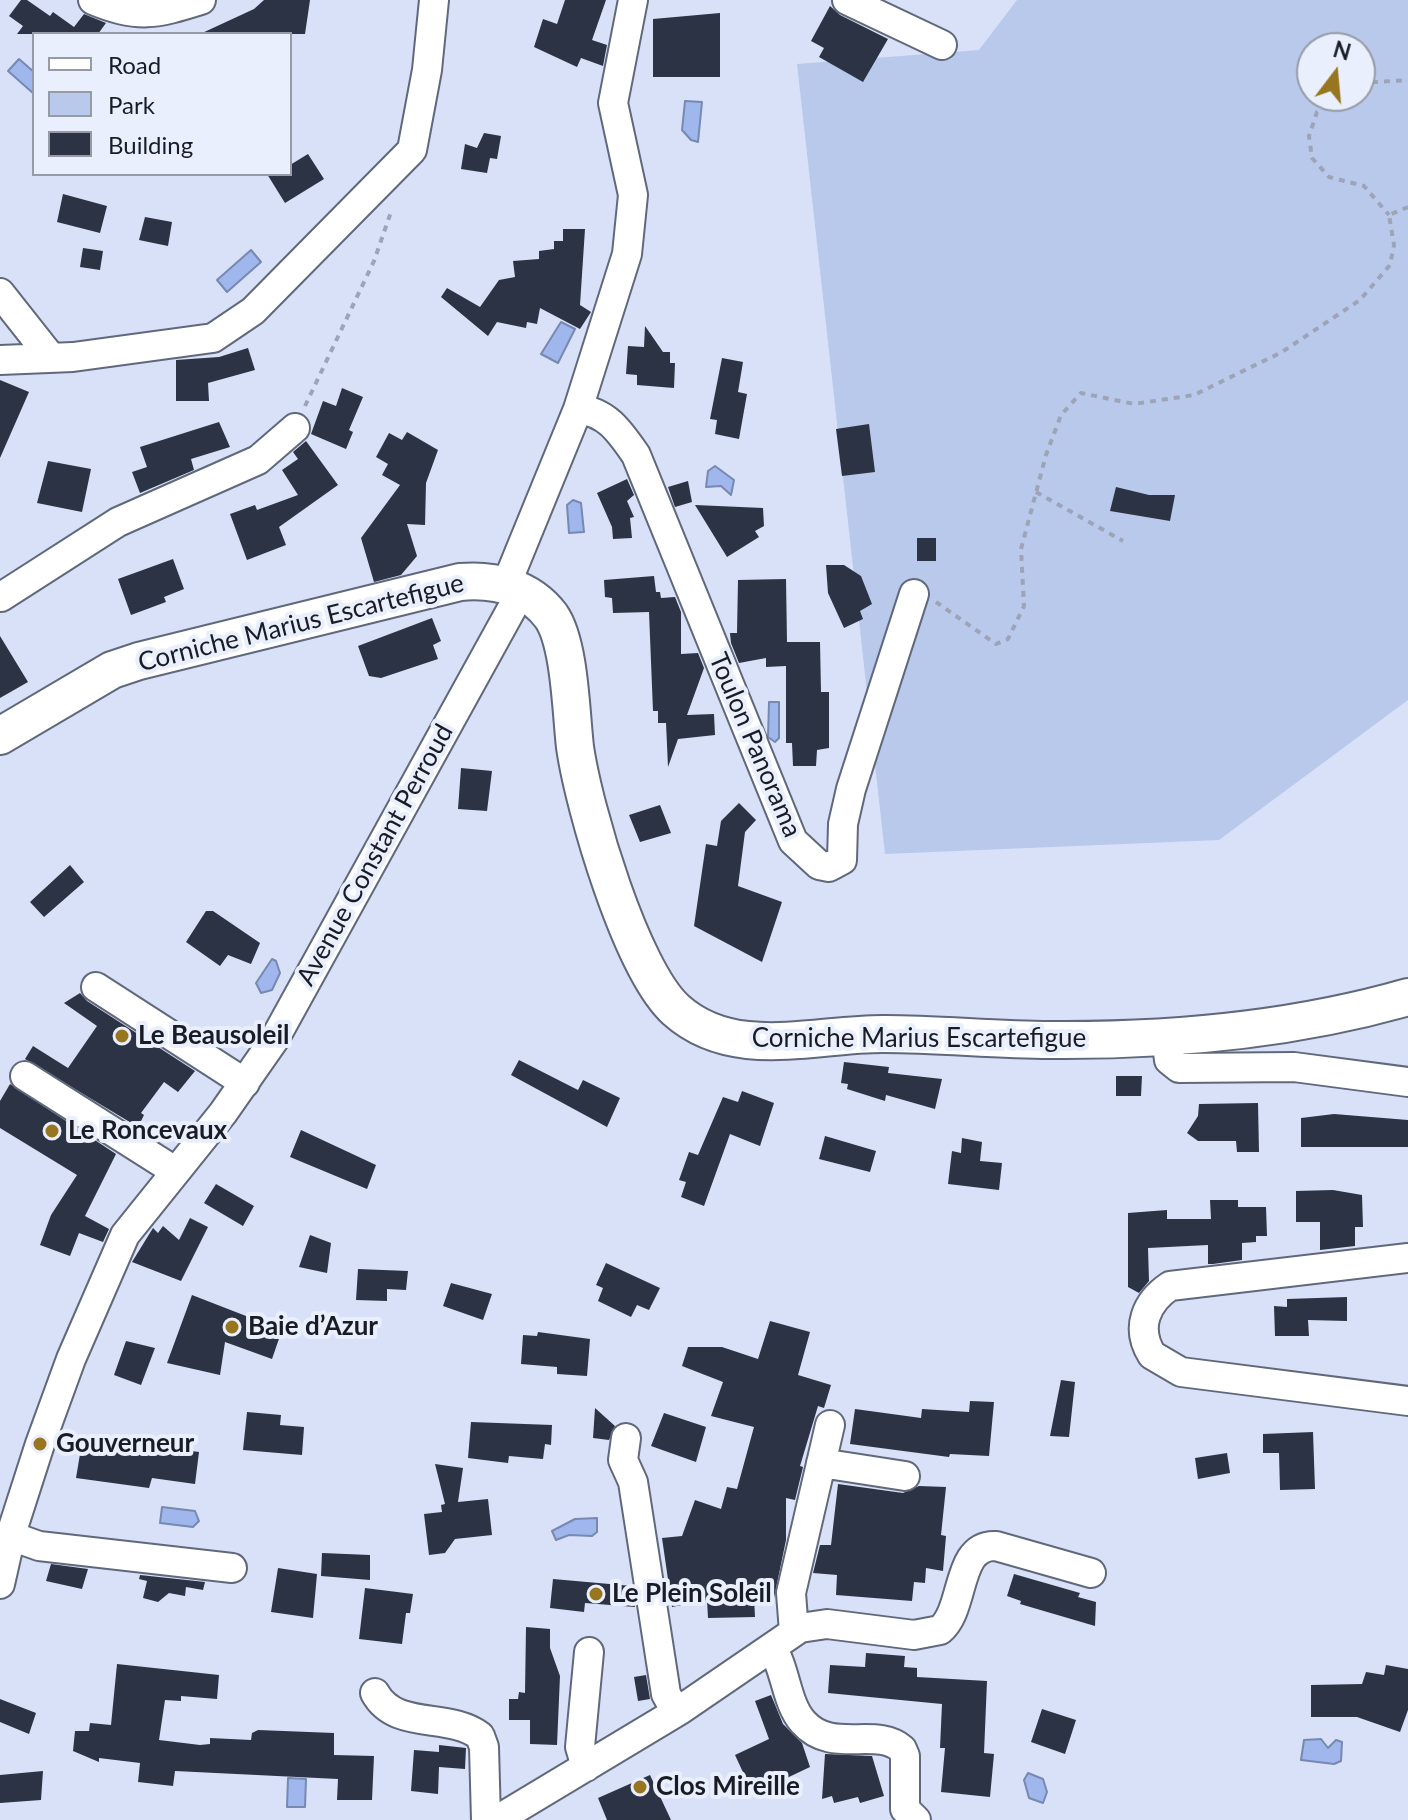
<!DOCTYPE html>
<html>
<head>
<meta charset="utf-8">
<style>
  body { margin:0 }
  #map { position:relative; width:1408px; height:1820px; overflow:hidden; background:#d8e1f7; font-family:Lato,sans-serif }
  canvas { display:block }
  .legend { position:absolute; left:32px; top:32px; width:260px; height:144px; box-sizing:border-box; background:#e9effc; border:2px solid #969ba6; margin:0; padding:10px 14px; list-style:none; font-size:24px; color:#191c24 }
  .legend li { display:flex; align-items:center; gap:16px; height:40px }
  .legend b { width:40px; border:2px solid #969ba6 }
  .north { position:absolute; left:1296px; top:32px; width:80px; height:80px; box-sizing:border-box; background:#e9effc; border:2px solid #969ba6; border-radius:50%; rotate:16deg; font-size:22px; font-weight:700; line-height:32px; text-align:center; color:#191c24 }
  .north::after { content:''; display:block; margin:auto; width:28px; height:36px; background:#97761f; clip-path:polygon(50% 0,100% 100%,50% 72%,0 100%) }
</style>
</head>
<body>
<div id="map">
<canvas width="1408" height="1820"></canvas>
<ul class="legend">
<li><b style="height:10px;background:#fff"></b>Road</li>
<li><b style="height:22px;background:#b9c9ec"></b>Park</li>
<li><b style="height:22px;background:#2c3344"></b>Building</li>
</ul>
<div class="north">N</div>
</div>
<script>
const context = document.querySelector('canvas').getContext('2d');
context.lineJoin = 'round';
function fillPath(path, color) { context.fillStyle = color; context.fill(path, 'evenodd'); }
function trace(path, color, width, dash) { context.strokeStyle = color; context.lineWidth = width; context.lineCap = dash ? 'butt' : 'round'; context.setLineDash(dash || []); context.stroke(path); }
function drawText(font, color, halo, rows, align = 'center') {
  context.font = font + ' Lato,sans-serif'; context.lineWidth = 8; context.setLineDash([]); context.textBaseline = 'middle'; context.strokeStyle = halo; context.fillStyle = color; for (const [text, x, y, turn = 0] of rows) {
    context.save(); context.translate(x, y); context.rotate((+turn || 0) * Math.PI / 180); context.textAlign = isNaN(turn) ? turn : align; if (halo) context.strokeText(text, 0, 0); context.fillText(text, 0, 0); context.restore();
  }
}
fillPath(new Path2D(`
  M1017,0H1408V700L1219,840L885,854L797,64L979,50ZM1312,48H1360V96H1312Z`), '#b9c9ec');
const water = new Path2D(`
  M19,59L34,72V94L8,71Z
  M685,101L702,102L698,142L691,140L682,130Z
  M251,250L261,262L227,292L217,280Z
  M561,322L575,329L558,363L541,354Z
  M715,466L734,480L731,495L721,486L706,487L708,471Z
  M573,500L581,503L584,532L569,533L567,505Z
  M769,702H779V738L775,742L768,737Z
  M272,959L276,961L280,973L272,990L261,993L256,983Z
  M162,1507L195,1511L199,1521L193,1527L160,1523Z
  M597,1518V1532L592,1536L569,1535L556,1540L552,1531L575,1519Z
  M1321,1739L1328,1748L1336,1740L1342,1742L1341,1761L1334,1764L1301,1760L1304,1740Z
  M1028,1773L1043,1779L1047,1792L1043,1803L1029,1798L1024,1780Z
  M288,1778L306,1779L305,1807H287Z`);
fillPath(water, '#9fb7ed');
trace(water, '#7788b1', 2);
fillPath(new Path2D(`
  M21,0H27L50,16L53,12L74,27L84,14L106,23L98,34H17L23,26L9,16Z
  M264,0H310L305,34H200L254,9Z
  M565,0H606L592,40L607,45L603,66L581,58L577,67L534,47L543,19L557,24Z
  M830,6L840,15L888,39L863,82L819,57L824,48L811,41Z
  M720,13V77H653V19Z
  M484,133L501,136L497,159L490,158L487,173L461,169L465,144L477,148Z
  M308,154L324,179L285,203L267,174H290V165Z
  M63,194L107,206L100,233L57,222Z
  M145,217L172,222L168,246L139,240Z
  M563,229H585L580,305L591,312L580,329L540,308L537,324L527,322L526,328L497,322L488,336L441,297L447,288L480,307L499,280L515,277L513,261L539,259V251L554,249V241H563Z
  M83,248L103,251L100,270L80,267Z
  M645,326L663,352H670V363H675L674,388L637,385V375L626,374L628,346L644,347Z
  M248,348L255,370L208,383L209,401H176V360L219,357Z
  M722,358L743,362L738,392L747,394L739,439L715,434L717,420L710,419Z
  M0,380L29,392L0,458Z
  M342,388L363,397L349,430L353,432L346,449L311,434L323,401L336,406Z
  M219,422L230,447L191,459L194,470L140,493L132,472L147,467L140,447Z
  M869,424L875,472L842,476L836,429Z
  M407,432L438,450L426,483L425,525L407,524L417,556L401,575L374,582L361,538L400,485L382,475L388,464L376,457L389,433L402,440Z
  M306,441L338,485L279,527L286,545L247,560L230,514L255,505L257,510L298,495L282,470L298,459L293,452Z
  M48,461L91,469L82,512L37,503Z
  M627,479L634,495L627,501L634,517L630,518L632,538L613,539L612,527L597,493Z
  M688,481L692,502L675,507L668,487Z
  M1116,487L1149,495H1175L1170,521L1110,511Z
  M695,505L763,508L764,526L755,531L759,537L727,557Z
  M917,538H936V561H917Z
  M173,559L184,589L164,597L166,602L131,615L118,579Z
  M826,565H844L861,576L872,604L860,611L863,619L844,628L828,593Z
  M654,576L656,592H660L661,598L675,597L681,612V654L698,653L704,668L687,715L714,714L715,735L678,739L668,767L666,723H658V711H653L649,612L613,613L612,598L605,597L604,580Z
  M786,579L787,642H820L821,692H829V748L817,750L816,766H793L792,743H786V666L766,667V658L739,663L731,643L730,633H737L738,580Z
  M432,618L441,641L433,645L438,659L381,678L369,676L358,646Z
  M0,636L28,682L0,698Z
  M461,768L492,771L487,811L458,809Z
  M739,803L756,820L745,832L738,886L782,902L762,962L694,926L706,844L717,846L721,821Z
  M660,805L671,833L640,842L629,815Z
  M70,865L84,882L44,917L30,902Z
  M206,911H213L260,943L251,964L228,955L220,966L186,942Z
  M80,993L87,1001L195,1071L178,1092L164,1082L141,1113L144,1115L138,1127L25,1059L33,1046L68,1068L97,1026L64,1003Z
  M519,1060L578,1090L583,1080L620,1098L607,1127L511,1075Z
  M844,1062L889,1067L888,1073L942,1079L935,1109L886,1095L885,1101L847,1089L848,1084L841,1083Z
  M1116,1076H1142L1141,1096H1116Z
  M10,1084L116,1154L85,1216L109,1229L103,1242L79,1233L70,1256L40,1245L51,1215L77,1175L0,1128V1101Z
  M742,1091L774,1103L760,1146L730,1134L704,1206L681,1197L686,1182L679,1180L689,1152L698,1155L723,1097L738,1102Z
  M1258,1103L1259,1152H1237L1236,1141H1198L1187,1133L1198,1116L1199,1104Z
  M1334,1114L1408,1120V1147H1301V1118Z
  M301,1130L376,1165L367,1189L290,1157Z
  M825,1136L876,1151L870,1172L819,1159Z
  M962,1138L982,1142L980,1161L1002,1163L999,1190L948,1184L952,1151L961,1153Z
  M216,1184L254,1206L243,1226L204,1203Z
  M1296,1191L1333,1190L1362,1195L1363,1227H1355V1246L1320,1250V1222H1296Z
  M1210,1200H1238V1207H1266L1267,1236H1256V1242L1242,1243V1260L1213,1264H1208V1245L1148,1248L1149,1281L1139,1293L1128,1287V1213L1167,1210V1219H1211Z
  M190,1218L208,1227L181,1281L132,1262L153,1228L158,1233L163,1226L179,1240Z
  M310,1235L331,1243L327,1273L299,1267Z
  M606,1263L660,1288L649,1310L637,1305L631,1317L598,1301L603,1288L596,1285Z
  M358,1269L408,1271L406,1290L387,1289V1301L356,1300Z
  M451,1283L492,1294L483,1320L443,1306Z
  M192,1295L282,1330L272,1359L225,1342L220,1375L167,1363Z
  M1347,1297V1321L1308,1320L1309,1336H1275L1274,1306L1287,1307V1299Z
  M770,1321L810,1332L798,1375L831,1385L824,1408L818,1406L800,1466L803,1467L795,1500L786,1498V1540L774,1598H754L755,1617L708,1618L707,1600L672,1607L662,1538L682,1536L695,1500L721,1509L727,1487L737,1489L754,1427L711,1416L723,1382L682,1366L688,1347H722L758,1359Z
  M538,1332L590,1339L587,1376L557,1374V1367L521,1364L523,1335L537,1336Z
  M126,1341L155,1348L141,1385L114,1375Z
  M1061,1380L1075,1382L1069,1437L1050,1436Z
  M970,1401L994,1402L989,1456L950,1454L949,1457L850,1444L855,1409L921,1418L922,1409L969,1412Z
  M595,1408L615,1426L609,1440L593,1438Z
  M247,1412L281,1415L280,1425L304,1427L302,1455L243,1450Z
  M664,1413L706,1427L696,1462L651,1446Z
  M471,1422L552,1425L551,1445L545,1444L543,1459L509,1456L508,1463L468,1458Z
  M1313,1432L1315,1489L1280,1490L1279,1453H1263V1434Z
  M82,1442L145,1450L146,1445L199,1452L195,1484L152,1478L149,1488L76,1478Z
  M1227,1453L1230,1473L1198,1479L1195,1458Z
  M435,1464L463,1468L458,1502L488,1499L492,1535L455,1539L445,1553L429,1555L424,1514L442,1512L441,1505L445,1504Z
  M838,1484L903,1493L919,1486L946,1487L941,1535L946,1536L943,1571L926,1568L925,1583L914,1582L912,1601L836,1595L837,1575L813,1573L820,1545H831Z
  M322,1553L370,1555V1580L321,1576Z
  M51,1564L88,1569L82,1589L46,1581Z
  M278,1568L317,1574L313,1618L271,1612Z
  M1014,1574L1080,1593L1078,1597L1096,1602L1095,1626L1020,1604L1021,1601L1007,1596Z
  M140,1575L205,1582L203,1590L186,1587L185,1596L169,1593L158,1602L143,1598L147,1581L139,1579Z
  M553,1579L632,1586L635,1607L585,1603L584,1612L550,1608Z
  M365,1588L413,1594L410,1613H406L402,1644L359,1639Z
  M526,1627L550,1629V1648L560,1676L557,1745L530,1744V1720H509V1699H518L519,1692L525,1693Z
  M866,1653L905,1656L904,1667L917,1668V1677L987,1681L984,1753L994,1754L990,1797L941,1792L945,1748H940L942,1704L828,1693L830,1665L865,1667Z
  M117,1664L219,1675L217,1699L181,1696V1701L165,1700L159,1740L200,1745L210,1744V1738L251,1740L252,1733L258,1730L334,1733V1755L374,1756L372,1800H337L338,1779L175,1771L173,1786L138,1782L140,1763L99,1758V1762L73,1751L75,1731H89L90,1723L111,1725Z
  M1386,1665L1408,1669V1710L1400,1732L1357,1717H1311V1685L1362,1684L1366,1672L1384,1675Z
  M646,1675L650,1699L638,1701L634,1677Z
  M771,1695L783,1724L802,1743L810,1767L753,1794L735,1755L769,1739L755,1701Z
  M0,1699L36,1713L29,1734L0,1722Z
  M1042,1709L1076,1720L1065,1754L1031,1742Z
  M439,1745L466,1748L465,1769L439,1767L438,1794L411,1791L414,1750L439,1752Z
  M825,1754L872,1756L884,1796L860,1803L858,1797L834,1803L832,1796L822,1799Z
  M43,1771L41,1800L0,1803V1775Z
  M650,1775L671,1820H607L598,1798Z`), '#2c3344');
const minor = new Path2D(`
  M93,0C138,19 156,14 201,0
  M847,0L942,45
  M0,293L49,355
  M0,360L73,357L213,338L253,311L412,150L427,70L434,0
  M578,409C607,412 620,432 636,455L793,841L819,865L829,867L842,860L843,824L851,789L914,594
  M506,585L578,409L627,254L633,195L613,103L633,0
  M1,597L118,522L258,460L295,428
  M96,987L245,1083
  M1166,1036L1169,1060L1179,1068L1294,1067L1408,1082
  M25,1076L175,1171
  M1408,1258L1170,1286C1146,1302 1135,1328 1152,1355L1181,1372L1408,1401
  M626,1438L623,1460L633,1482L666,1694L676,1712
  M821,1463L905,1476
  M11,1536L39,1546L232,1568
  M0,1584L12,1531L40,1444L71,1359L125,1235L223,1113L274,1040L521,592
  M794,1632L791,1593L830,1425
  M772,1648C786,1669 786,1703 803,1722C832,1755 876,1726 902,1749L905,1756V1809L916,1820
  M375,1693C396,1731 449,1712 480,1736L484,1747L486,1820
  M586,1767L580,1747L589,1652
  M497,1820L680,1710L800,1628L827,1624L914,1635L940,1630C966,1609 955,1544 996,1546L1091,1573`);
const major = new Path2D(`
  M0,736L112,670L139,661L460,582C494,579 529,587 551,616C570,643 571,713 575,747C584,809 631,969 676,1010C734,1062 816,1033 885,1034C940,1034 995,1040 1050,1040C1169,1041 1293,1030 1408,997`);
trace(minor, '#60687b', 32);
trace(major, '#60687b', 40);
trace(new Path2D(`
  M1360,83L1408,80
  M1336,96L1317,112L1309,136L1312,158L1329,177L1364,186L1389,215
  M305,406L374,261L392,209
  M1036,492L1123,541
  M936,602L996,644L1008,639L1024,606L1021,549L1046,455L1061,415L1081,393L1134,404L1194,395L1282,352L1360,300L1390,265L1394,245L1389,215L1408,207`), '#9da4b6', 4, [6, 6]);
trace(minor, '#fff', 28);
trace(major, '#fff', 36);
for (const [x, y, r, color] of [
  [122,1036,8,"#97761f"],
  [52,1131,8,"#97761f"],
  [232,1327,8,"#97761f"],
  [40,1444,8,"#97761f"],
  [596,1594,8,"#97761f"],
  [640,1787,8,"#97761f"]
]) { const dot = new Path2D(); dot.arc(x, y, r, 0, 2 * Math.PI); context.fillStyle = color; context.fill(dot); trace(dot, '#e9effc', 3); }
drawText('26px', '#191c24', '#e9effc', [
  ["Corniche Marius Escartefigue",301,623,-14],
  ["Toulon Panorama",755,745,67],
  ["Avenue Constant Perroud",375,855,-61],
  ["Corniche Marius Escartefigue",919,1039]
]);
drawText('bold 26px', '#191c24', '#e9effc', [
  ["Le Beausoleil",138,1036],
  ["Le Roncevaux",68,1131],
  ["Baie d’Azur",248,1327],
  ["Gouverneur",56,1444],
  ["Le Plein Soleil",612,1594],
  ["Clos Mireille",656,1787]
], 'left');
</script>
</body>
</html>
